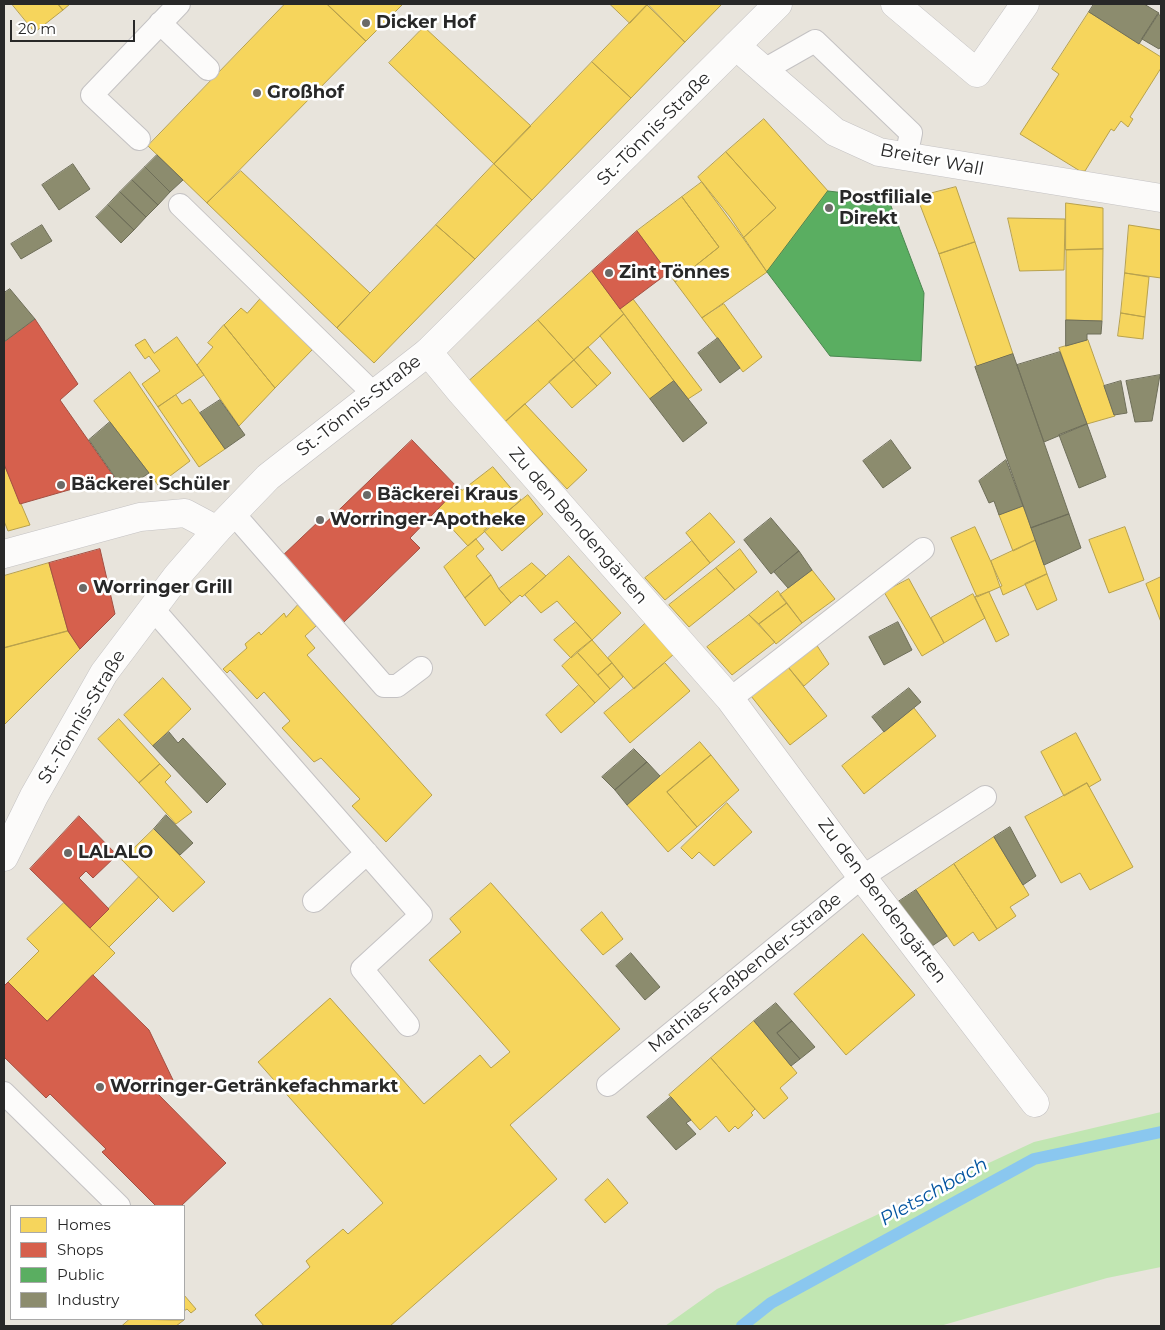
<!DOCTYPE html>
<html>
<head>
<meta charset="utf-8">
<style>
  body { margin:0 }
  #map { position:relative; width:1165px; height:1330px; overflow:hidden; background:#e8e4dc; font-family:Montserrat,sans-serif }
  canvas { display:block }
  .frame { position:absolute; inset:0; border:5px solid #282828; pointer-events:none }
  .legend { position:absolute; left:10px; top:1205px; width:175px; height:115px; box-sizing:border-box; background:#fff; border:1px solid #a9a9a9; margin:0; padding:6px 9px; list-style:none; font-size:15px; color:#282828 }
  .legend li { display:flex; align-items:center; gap:10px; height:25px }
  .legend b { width:25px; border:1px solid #a9a9a9 }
  .scale { position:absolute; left:10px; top:20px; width:125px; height:22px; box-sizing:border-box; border:2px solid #282828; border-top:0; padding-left:6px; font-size:15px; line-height:18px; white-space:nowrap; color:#282828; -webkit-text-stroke:4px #fff; paint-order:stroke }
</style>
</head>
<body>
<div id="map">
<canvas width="1165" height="1330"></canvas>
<div class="frame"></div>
<ul class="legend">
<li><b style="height:14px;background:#f6d55c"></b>Homes</li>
<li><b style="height:14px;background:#d6604d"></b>Shops</li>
<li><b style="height:14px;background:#5aae61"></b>Public</li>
<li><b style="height:14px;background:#8c8c6e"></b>Industry</li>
</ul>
<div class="scale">20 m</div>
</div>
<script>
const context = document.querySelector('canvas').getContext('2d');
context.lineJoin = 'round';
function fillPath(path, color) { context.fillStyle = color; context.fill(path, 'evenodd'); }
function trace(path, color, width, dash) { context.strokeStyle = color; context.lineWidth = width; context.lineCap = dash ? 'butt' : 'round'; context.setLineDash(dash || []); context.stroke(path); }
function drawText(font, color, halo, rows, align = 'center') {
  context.font = font + ' Montserrat,sans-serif'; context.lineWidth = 5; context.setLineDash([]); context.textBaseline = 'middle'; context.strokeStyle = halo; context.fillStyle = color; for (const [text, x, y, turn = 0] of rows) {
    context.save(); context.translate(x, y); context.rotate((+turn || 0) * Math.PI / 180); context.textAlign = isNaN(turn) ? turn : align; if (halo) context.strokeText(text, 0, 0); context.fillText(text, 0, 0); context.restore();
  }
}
fillPath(new Path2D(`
  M1161,1112V1267L1107,1278L940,1326H665L717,1289L1034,1142Z`), '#c1e6b2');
const homes = new Path2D(`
  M12,4H58L63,10L35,32Z
  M58,4H70L63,10Z
  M285,4H327L366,41L207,203L148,146Z
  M327,4H403L366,41Z
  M610,4H646L647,5L630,23Z
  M648,4H722L685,42Z
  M647,5L685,42L631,98L592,62Z
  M1089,12L1161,57V68L1130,117L1133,119L1128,127L1121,121L1114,131L1111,129L1085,171H1080L1020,134L1059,74L1052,69Z
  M424,27L531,126L494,164L389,63Z
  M592,62L631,98L532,200L494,164Z
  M764,119L828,191L767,272L743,238L776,208L726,152Z
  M726,152L776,208L743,238L698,177Z
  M494,164L532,200L475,259L436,225Z
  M241,171L370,293L337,328L207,203Z
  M702,182L730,217L767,272L702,318L675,282L719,247L682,197Z
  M956,187L975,242L939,254L917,197Z
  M682,197L719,247L675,282L637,231Z
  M1066,203L1103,208V249L1066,250Z
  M1008,218L1065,219L1064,270L1020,271Z
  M436,225L475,259L374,363L337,328Z
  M1129,225L1161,230V278L1125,273Z
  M975,242L1013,354L977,366L939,254Z
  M1103,249L1102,321L1066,320V250Z
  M592,271L624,314L574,360L538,320Z
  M1125,273L1149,277L1145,317L1121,313Z
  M262,297L312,350L275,388L224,325L241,308L247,313Z
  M633,299L702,390L688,399L674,381L620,309Z
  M724,304L762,357L743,372L702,318Z
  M1121,313L1145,317L1143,339L1118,336Z
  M624,314L674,381L650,399L600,336Z
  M538,320L574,360L505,422L469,381Z
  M224,325L275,388L239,426L197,365L213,347L208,343Z
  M177,337L204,375L158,407L142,384L160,371L149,356L145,359L135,345L145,339L154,353Z
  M1088,340L1115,416L1087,424L1059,348Z
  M588,347L611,373L597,386L574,360Z
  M574,360L597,386L572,408L549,382Z
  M130,372L190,461L158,485L94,401Z
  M176,395L182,404L190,399L225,449L199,467L158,407Z
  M525,404L587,470L567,489L505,422Z
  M4,464L30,525L8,531L4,521Z
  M493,467L521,500L468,546L436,511L458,488L462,490Z
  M528,495L543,514L502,551L484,531Z
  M1023,506L1036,540L1013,551L999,515Z
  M710,513L735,542L710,563L686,533Z
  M975,527L1002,586L977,597L951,538Z
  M1125,527L1144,580L1109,593L1089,540Z
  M476,539L484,549L476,556L491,575L465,598L444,567Z
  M1036,540L1047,574L1003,595L991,561Z
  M692,541L710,563L665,600L645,578Z
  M740,549L757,572L735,590L716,568Z
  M569,556L621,613L592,640L557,601L541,613L525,595Z
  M49,563L68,631L4,648V576Z
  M532,563L546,576L522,597L520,595L511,603L499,589Z
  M716,568L735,590L689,627L669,605Z
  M812,570L835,599L802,623L780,595Z
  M1047,574L1057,600L1037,610L1025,584Z
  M491,575L499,589L511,603L485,626L465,598Z
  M1161,577V622L1146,584Z
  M909,579L944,643L922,656L884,592Z
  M778,591L787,603L759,624L749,615Z
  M989,592L1009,635L996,642L975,597Z
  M973,594L985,618L944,643L931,618Z
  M787,603L802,623L776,644L759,624Z
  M298,605L316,626L305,636L315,648L307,655L432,795L386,842L352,806L360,799L321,758L314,762L282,728L290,721L264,692L257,699L230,670L227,673L223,669L247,648L245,644L259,632L261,635L284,613L286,617Z
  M749,615L775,642L732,675L707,647Z
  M576,622L592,640L571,658L554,640Z
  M647,622L674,654L634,689L608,658Z
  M68,631L80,649L4,725V648Z
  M592,640L612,663L598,675L577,652Z
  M816,644L829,664L804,686L788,667Z
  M577,652L610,689L595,703L562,666Z
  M612,663L623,677L610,689L598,675Z
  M665,663L690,691L630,743L604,713Z
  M788,667L827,716L790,745L751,696Z
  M163,678L191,709L153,746L124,715Z
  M579,685L595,703L561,733L546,715Z
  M914,708L936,736L864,794L842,766Z
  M119,719L160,764L139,783L98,739Z
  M1076,733L1101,780L1089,787L1087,783L1064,796L1041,752Z
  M700,742L711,755L667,792L697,827L668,852L627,805Z
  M711,755L739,790L697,827L667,792Z
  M160,764L171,776L165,782L192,812L176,824L139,783Z
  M1087,783L1133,867L1090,890L1080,873L1061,883L1025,817Z
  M727,803L752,832L714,866L699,852L692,859L681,848Z
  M154,829L205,882L173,912L122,860Z
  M994,837L1029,895L1010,907L1016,916L997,929L954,864Z
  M954,864L997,929L979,941L973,932L954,946L916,890Z
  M139,877L159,897L109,947L90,928Z
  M491,883L620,1029L510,1125L557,1179L390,1326H264L255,1315L310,1267L306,1261L343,1229L348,1234L383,1203L258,1062L330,998L424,1104L480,1055L491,1068L510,1052L429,960L461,932L450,919Z
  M64,903L115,953L47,1021L8,982L39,951L27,939Z
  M602,912L623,939L603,955L581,930Z
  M863,934L915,995L846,1055L794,994Z
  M754,1021L797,1073L780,1088L788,1098L764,1119L711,1058Z
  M711,1058L755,1109L751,1113L753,1115L738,1129L735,1126L729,1132L716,1116L700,1130L669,1095Z
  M608,1179L628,1203L605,1223L585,1200Z
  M184,1295L196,1309L191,1313L187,1309L184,1311Z
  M130,1319L171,1320H184L176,1326H122Z`);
fillPath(homes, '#f6d55c');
trace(homes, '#b8a14c', 1);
const shops = new Path2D(`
  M637,231L668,273L620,309L592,271Z
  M35,319L78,384L60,400L114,477L20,504L4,464V342Z
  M412,440L458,488L410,538L420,548L343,623L280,558L320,520L326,522Z
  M100,549L115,614L80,649L68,631L49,563Z
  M79,816L117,855L93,878L86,871L79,878L109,909L90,928L30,869Z
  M93,975L149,1030L173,1080L158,1094L226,1163L181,1206H156L102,1152L106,1149L50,1094L46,1098L4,1057V986L8,982L47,1021Z`);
fillPath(shops, '#d6604d');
trace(shops, '#a24f42', 1);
const public = new Path2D(`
  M828,191L888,198L924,293L921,361L830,356L767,272Z`);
fillPath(public, '#5aae61');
trace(public, '#4b8650', 1);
const industry = new Path2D(`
  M1094,4H1144L1159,13L1139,44L1089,12Z
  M1158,14L1161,16V46L1159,49L1142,39Z
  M157,155L183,180L170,192L145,167Z
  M73,164L90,189L59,210L42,185Z
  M145,167L170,192L158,205L132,180Z
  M132,180L158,205L146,217L120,192Z
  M120,192L146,217L134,230L108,205Z
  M108,205L134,230L121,243L96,217Z
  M42,225L52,241L21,259L11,244Z
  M10,289L35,319L4,342V293Z
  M1066,320L1102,321L1101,334H1087V340L1066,346Z
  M718,338L740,368L720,383L698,353Z
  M1060,352L1087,424L1044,442L1017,365Z
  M1013,354L1069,514L1031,528L975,367Z
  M1160,375L1152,421L1135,422L1126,381Z
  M674,381L707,423L683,442L650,399Z
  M1121,381L1127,413L1114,415L1104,386Z
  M220,400L245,435L225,449L200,413Z
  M110,422L149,473L124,490L89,440Z
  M1087,424L1106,477L1079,488L1059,435Z
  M891,440L911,468L883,488L863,461Z
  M1006,460L1023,506L999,515L994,501L989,503L979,481Z
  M1069,514L1081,548L1044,565L1031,528Z
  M771,518L799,551L771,574L744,540Z
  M799,551L812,570L788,588L774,572Z
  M898,622L912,650L884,665L869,637Z
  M909,688L921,702L884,732L872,717Z
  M169,732L178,743L183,738L226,784L207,803L153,746Z
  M634,749L647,762L615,790L602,777Z
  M647,762L660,776L627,805L615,790Z
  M166,815L193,843L180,855L154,829Z
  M1010,827L1036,876L1023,885L994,837Z
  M916,890L947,936L932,946L898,902Z
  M631,953L660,987L645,1000L616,966Z
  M776,1003L792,1021L777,1033L800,1059L791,1066L754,1021Z
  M792,1021L815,1047L800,1059L777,1033Z
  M671,1097L691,1120L686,1123L696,1134L676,1150L647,1117Z`);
fillPath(industry, '#8c8c6e');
trace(industry, '#6e6e59', 1);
trace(new Path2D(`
  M742,1326L771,1303L1034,1159L1161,1132`), '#8ac7ef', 12);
const service = new Path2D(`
  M160,23L208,69
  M764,70L815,41L911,133L906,157
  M139,139L92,95L179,4
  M180,205L374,394
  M233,513L384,686H397L421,668
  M153,609L421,915L362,969L408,1025
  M730,699L923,549
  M314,901L367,853
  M608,1085L862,877L985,797
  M4,1093L119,1206`);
const pedestrian = new Path2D(`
  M895,4L977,73L1025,4`);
const minor = new Path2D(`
  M736,46L835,132L879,152L1161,198
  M428,352L461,392L730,699L862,877L1035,1103
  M4,554L140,517L185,513L217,530`);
const secondary = new Path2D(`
  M4,857L34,796L104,673L177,576L217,530L268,477L428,352L778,4`);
trace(service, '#c4c2c3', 24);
trace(pedestrian, '#c4c2c3', 29);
trace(minor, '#c4c2c3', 29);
trace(secondary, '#c4c2c3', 29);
trace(service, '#fcfbfa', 22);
trace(pedestrian, '#fcfbfa', 28);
trace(minor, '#fcfbfa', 28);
trace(secondary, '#fcfbfa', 28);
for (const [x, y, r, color] of [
  [366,23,5,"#6b6a67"],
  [257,93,5,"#6b6a67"],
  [829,208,5,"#6b6a67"],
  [609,273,5,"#6b6a67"],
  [61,485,5,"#6b6a67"],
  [367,495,5,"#6b6a67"],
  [320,520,5,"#6b6a67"],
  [83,588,5,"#6b6a67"],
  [68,853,5,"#6b6a67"],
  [100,1087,5,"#6b6a67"]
]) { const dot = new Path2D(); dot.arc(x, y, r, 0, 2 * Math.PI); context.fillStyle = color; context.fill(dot); trace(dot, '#fff', 2); }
drawText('bold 18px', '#282828', '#fff', [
  ["Dicker Hof",376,23],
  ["Großhof",267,93],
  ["Postfiliale",839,198],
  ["Direkt",839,219],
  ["Zint Tönnes",619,273],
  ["Bäckerei Schüler",71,485],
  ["Bäckerei Kraus",377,495],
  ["Worringer-Apotheke",330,520],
  ["Worringer Grill",93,588],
  ["LALALO",78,853],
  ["Worringer-Getränkefachmarkt",110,1087]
], 'left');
drawText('18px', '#282828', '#fff', [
  ["St.-Tönnis-Straße",654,129,-45],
  ["Breiter Wall",932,160,11],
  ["St.-Tönnis-Straße",359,406,-38],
  ["Zu den Bendengärten",578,526,49],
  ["St.-Tönnis-Straße",82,717,-59],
  ["Zu den Bendengärten",882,901,53],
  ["Mathias-Faßbender-Straße",745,973,-39]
]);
drawText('italic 19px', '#0354a0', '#fff', [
  ["Pletschbach",934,1192,-29]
]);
</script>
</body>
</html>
